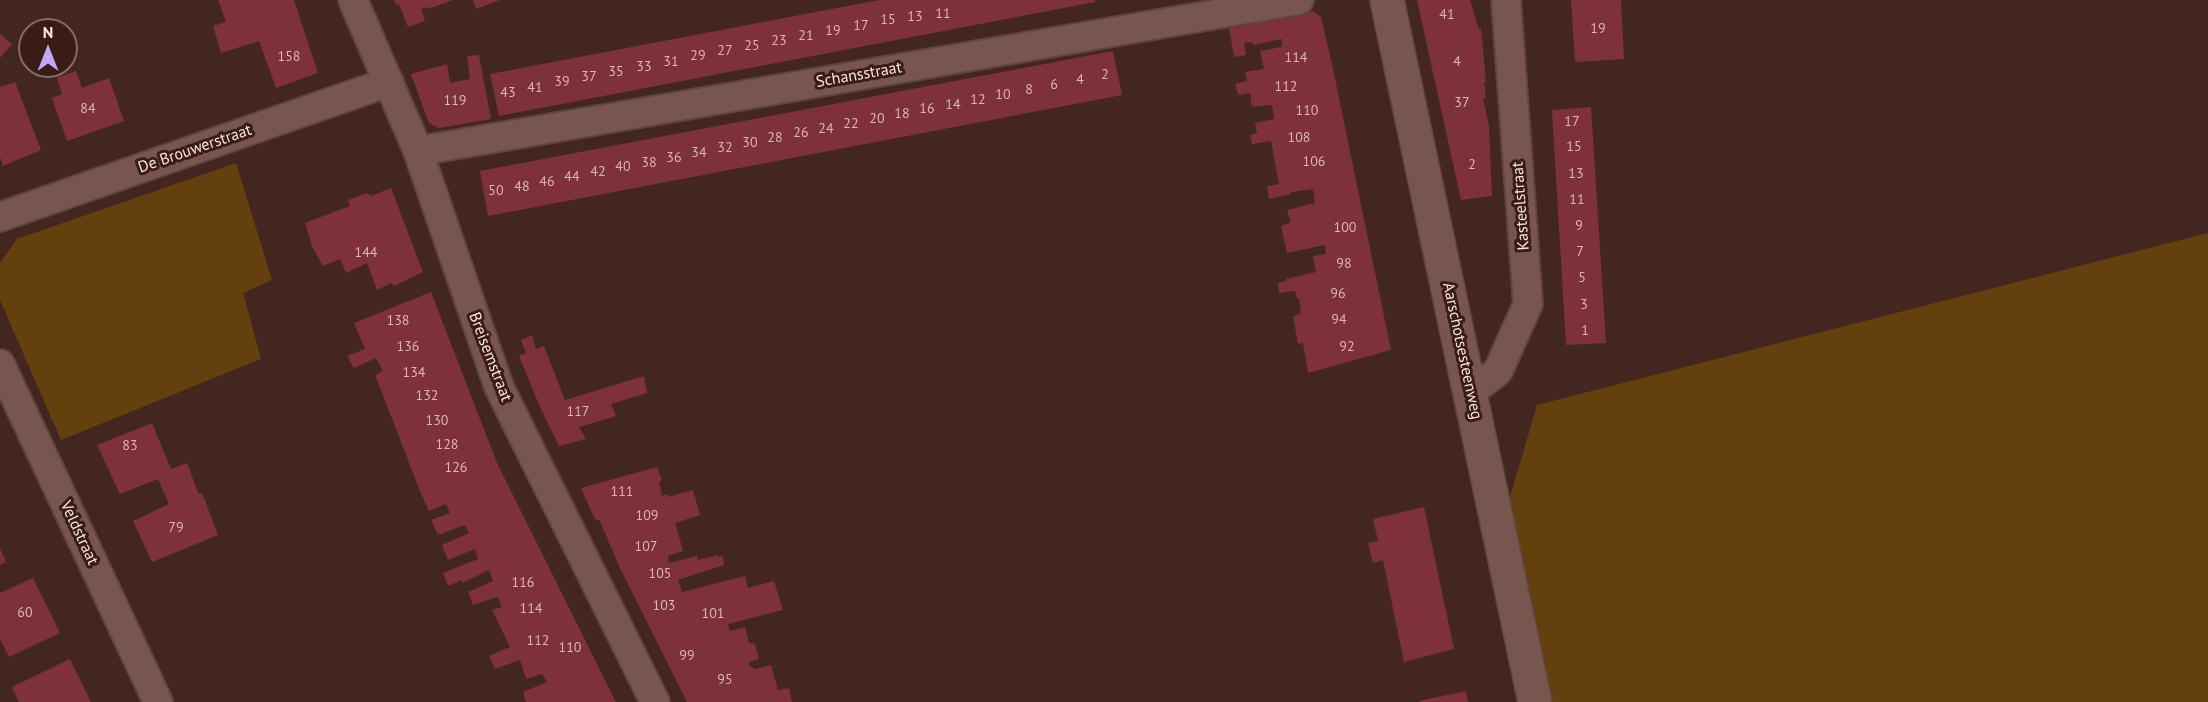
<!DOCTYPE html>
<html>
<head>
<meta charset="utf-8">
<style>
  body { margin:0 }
  #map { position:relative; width:2208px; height:702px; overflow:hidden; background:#442620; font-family:"PT Sans",sans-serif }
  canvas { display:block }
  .north { position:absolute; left:18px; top:18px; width:60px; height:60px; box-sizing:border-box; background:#391c16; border:2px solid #856c66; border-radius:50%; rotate:0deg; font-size:16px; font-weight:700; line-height:24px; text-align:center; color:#f8e3df }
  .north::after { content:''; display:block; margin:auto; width:21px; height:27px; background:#bea9f5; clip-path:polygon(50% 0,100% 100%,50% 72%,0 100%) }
</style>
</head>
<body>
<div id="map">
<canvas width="2208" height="702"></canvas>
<div class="north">N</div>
</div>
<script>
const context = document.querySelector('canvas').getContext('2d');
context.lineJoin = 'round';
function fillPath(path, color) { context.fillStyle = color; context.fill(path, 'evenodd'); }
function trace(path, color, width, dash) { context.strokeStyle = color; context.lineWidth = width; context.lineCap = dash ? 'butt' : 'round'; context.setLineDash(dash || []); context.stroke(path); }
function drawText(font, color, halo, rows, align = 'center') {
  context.font = font + ' "PT Sans",sans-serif'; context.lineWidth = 6; context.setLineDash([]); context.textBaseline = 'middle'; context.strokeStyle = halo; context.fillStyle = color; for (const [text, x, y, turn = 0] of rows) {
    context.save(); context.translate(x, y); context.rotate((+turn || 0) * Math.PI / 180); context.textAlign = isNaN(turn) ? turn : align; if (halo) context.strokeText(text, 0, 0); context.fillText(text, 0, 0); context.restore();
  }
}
fillPath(new Path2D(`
  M236,163L272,280L243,293L261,359L61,440L0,300V263L17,239Z
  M2208,233V702H1551L1506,511L1537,405Z`), '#64400e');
fillPath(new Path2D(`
  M218,0H294L318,73L276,88L259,41L221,53L213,26L226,22Z
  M394,0H453L428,9L427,7L421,9L425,21L408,27L399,4L396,5Z
  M473,0H500L476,9Z
  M879,0H1095V2L499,116L490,74Z
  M1417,0H1470L1479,30L1481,28L1486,82H1484L1486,98H1483L1489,126L1492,196L1461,200Z
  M1571,0H1621L1624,59L1575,62Z
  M1313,11L1321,17L1332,64L1391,350L1308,373L1303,343L1298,344L1293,316L1301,314L1299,298L1297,299L1295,291L1279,293L1278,283L1286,281V279L1316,272L1313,256L1326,254L1325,245L1287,253L1281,226L1291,222L1287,210L1315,203L1313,189L1291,192V194L1269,199L1267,186L1279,184L1271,141L1252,144L1250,135L1257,133L1255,123L1274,119L1272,105L1252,107L1250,93L1238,95L1235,84L1247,81L1245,72L1264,69L1260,51L1282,47V39L1253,45V42L1244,43L1246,55L1234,57L1229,28Z
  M0,34L12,44L0,58Z
  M1113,51L1122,95L488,216L480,171Z
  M479,55L491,119L439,128L429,123L411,74L447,64L450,83L470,79L467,56Z
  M76,71L82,88L109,78L124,121L67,141L52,98L62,94L57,78Z
  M15,82L41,150L3,166L0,157V87Z
  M1591,107L1606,343L1566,345L1552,110Z
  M391,188L423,272L394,286L391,283L377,290L367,263L346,273L340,259L323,266L312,246L305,223L350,206L348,200L367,193L371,196Z
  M431,292L497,463L616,702H526L523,692L547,682L542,674L526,679L520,660L495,669L489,656L510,647L492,610L502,607L498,597L473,605L468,592L493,581L489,570L462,583L461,580L448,586L443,573L478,559L475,549L448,560L442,545L469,533L465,525L438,535L431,520L450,513L446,504L429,511L422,496L375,375L383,371L376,358L354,368L347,356L365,349L354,323Z
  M532,335L536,349L544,346L565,400L644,376L647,393L611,404L616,416L579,427L586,439L559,446L540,407L519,356L526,353L521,340Z
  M152,423L171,469L187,463L198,493H202L218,535L152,562L133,521L169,504L164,493L158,479L120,494L97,445Z
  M657,467L662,480L659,482L662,496L667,494L668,497L693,490L700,515L675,523L683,551L668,556L669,563L697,556L698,560L718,555V557L723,556L724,565L678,580L682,592L745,576L748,588L774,581L783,610L728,624L730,631L745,627L749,643L755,644L759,659L749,662V666L756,669L771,665L778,690L789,688L792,702H687L620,568L599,519L597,521L594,517L581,488Z
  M1424,507L1454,649L1404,662L1383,560L1373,563L1368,543L1378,541L1373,519Z
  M0,548L6,562L0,565Z
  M33,578L60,633L9,657L0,639V593Z
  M70,659L91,702H19L12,687Z
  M1466,691L1468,702H1419V701Z`), '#7e313d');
const street = new Path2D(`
  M353,0L418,151L499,387L655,702
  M418,151L1299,0
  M0,217L389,82
  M0,364L158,702
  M1471,392L1498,371L1528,304L1506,0`);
const secondary = new Path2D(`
  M1387,0L1535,702`);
trace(street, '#5f4541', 32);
trace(secondary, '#5f4541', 36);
trace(street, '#78564f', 28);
trace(secondary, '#78564f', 33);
drawText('14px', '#dab6b6', null, [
  ["11",943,14],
  ["41",1447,15],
  ["13",915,17],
  ["15",888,20],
  ["17",861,26],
  ["19",1598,29],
  ["19",833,31],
  ["21",806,36],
  ["23",779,41],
  ["25",752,46],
  ["27",725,51],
  ["29",698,56],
  ["158",289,57],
  ["114",1296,58],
  ["31",671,62],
  ["4",1457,62],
  ["33",644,67],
  ["35",616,72],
  ["2",1105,75],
  ["37",589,77],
  ["4",1080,80],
  ["39",562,82],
  ["6",1054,85],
  ["112",1286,87],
  ["41",535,88],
  ["8",1029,90],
  ["43",508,93],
  ["10",1003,95],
  ["12",978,100],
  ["119",455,101],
  ["37",1462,103],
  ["14",953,105],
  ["84",88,109],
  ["16",927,109],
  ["110",1307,111],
  ["18",902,114],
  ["20",877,119],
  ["17",1572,122],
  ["22",851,124],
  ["24",826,129],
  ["26",801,133],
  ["28",775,138],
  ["108",1299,138],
  ["30",750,143],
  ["15",1574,147],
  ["32",725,148],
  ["34",699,153],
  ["36",674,158],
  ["106",1314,162],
  ["38",649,163],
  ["2",1472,165],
  ["40",623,167],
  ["42",598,172],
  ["13",1576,174],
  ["44",572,177],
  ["46",547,182],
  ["48",522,187],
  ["50",496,191],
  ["11",1577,200],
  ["9",1579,226],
  ["100",1345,228],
  ["7",1580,252],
  ["144",366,253],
  ["98",1344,264],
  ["5",1582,278],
  ["96",1338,294],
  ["3",1584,305],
  ["94",1339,320],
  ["138",398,321],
  ["1",1585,331],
  ["136",408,347],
  ["92",1347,347],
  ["134",414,373],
  ["132",427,396],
  ["117",578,412],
  ["130",437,421],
  ["128",447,445],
  ["83",130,446],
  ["126",456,468],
  ["111",622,492],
  ["109",647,516],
  ["79",176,528],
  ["107",646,547],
  ["105",660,574],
  ["116",523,583],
  ["103",664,606],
  ["114",531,609],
  ["60",25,613],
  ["101",713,614],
  ["112",538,641],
  ["110",570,648],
  ["99",687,656],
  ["95",725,680]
]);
drawText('16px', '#f8e3df', '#391c16', [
  ["Schansstraat",859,75,-10],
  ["De Brouwerstraat",195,149,-19],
  ["Kasteelstraat",1521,206,-94],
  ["Aarschotsesteenweg",1462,351,78],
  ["Breisemstraat",490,357,69],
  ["Veldstraat",79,533,65]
]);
</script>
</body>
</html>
